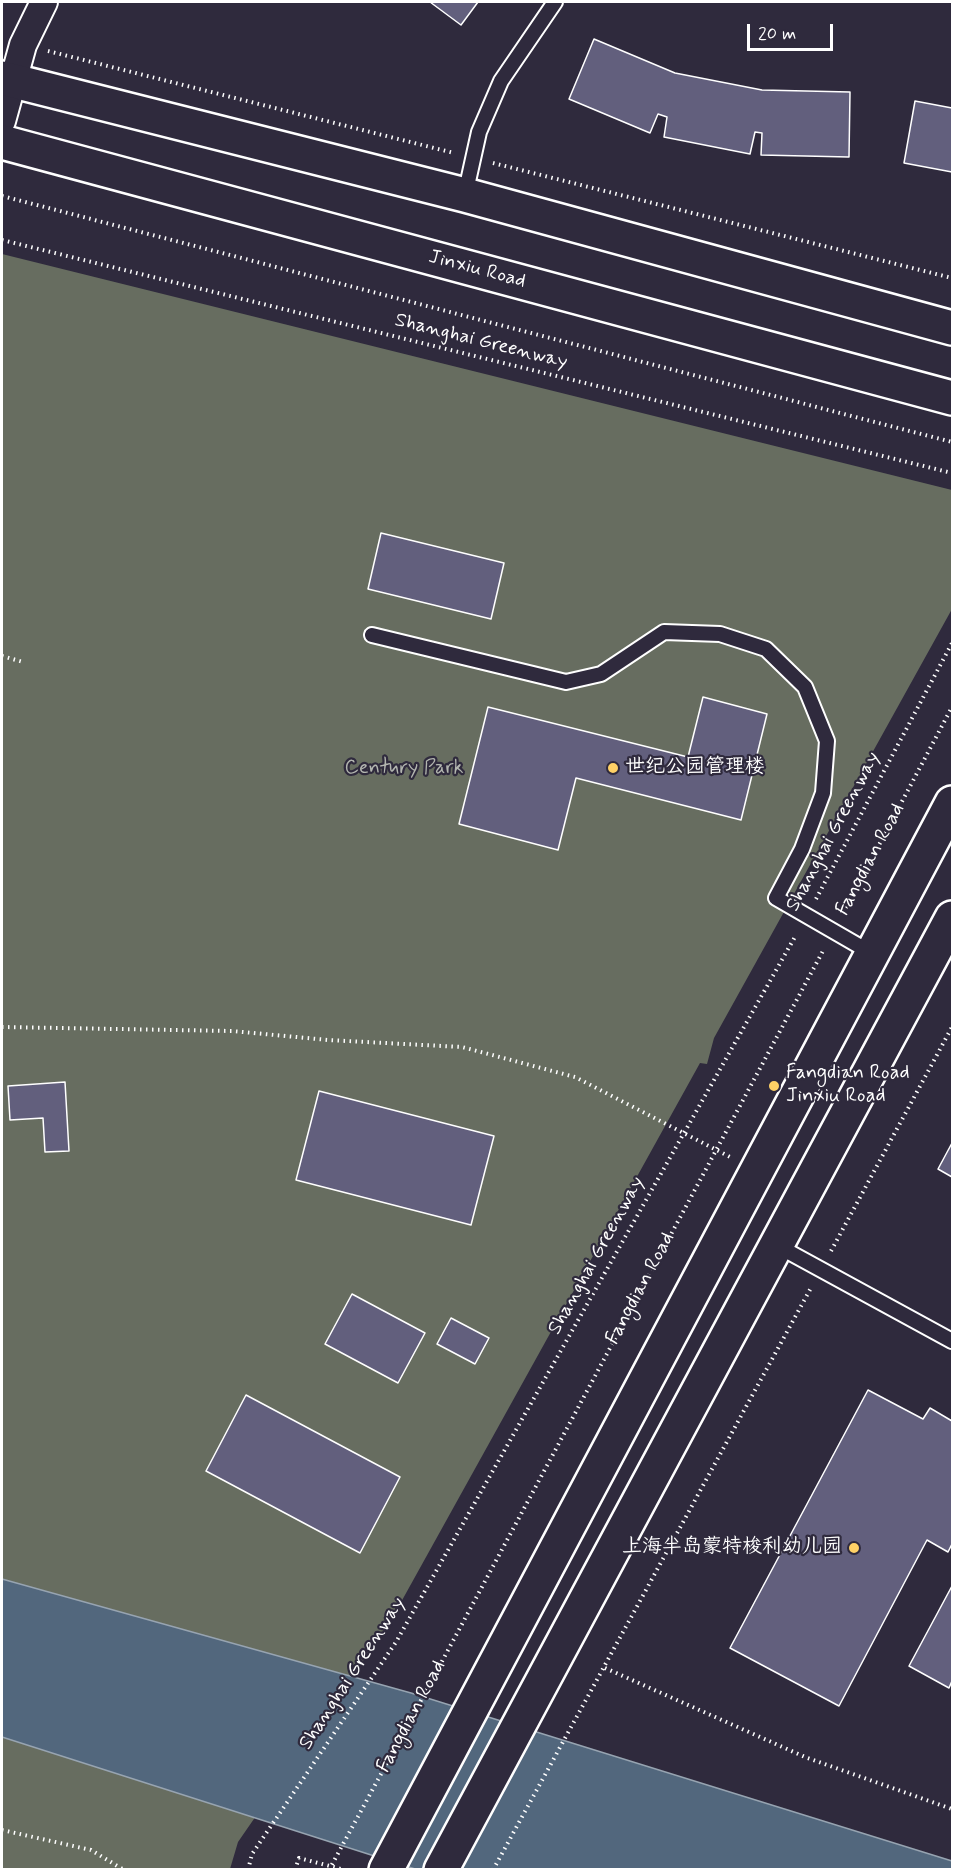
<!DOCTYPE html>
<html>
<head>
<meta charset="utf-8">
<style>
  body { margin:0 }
  #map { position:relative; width:954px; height:1871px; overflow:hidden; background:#2f2a3d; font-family:Mynerve,sans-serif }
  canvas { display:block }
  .frame { position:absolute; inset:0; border:3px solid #fff; pointer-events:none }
  .scale { position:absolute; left:747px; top:24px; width:86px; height:27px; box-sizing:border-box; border:3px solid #fff; border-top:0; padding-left:8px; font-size:18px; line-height:21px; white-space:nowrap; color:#fff; -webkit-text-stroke:4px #2f2a3d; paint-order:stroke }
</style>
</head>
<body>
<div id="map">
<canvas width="954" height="1871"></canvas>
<div class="frame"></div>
<div class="scale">20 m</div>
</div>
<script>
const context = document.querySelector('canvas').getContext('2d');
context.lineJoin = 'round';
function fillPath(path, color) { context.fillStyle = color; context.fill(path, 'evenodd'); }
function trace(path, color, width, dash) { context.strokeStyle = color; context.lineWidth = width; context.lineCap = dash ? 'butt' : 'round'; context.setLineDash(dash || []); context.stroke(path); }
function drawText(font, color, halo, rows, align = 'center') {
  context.font = font + ' Mynerve,"LXGW WenKai TC",sans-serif'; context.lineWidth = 4.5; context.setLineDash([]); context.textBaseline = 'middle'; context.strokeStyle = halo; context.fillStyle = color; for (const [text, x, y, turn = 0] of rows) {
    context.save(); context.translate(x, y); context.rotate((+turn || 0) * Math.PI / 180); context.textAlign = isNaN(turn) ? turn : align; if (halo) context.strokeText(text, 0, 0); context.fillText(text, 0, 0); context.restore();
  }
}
fillPath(new Path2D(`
  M2,254L952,490V609L714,1038L707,1064L700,1063L390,1622L238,1842L230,1869L2,1870Z`), '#676d60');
const water = new Path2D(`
  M2,1579L411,1693L952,1861V1869H415L2,1737Z`);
fillPath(water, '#52677d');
trace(water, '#97a4b1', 1.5);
const building = new Path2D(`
  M430,2H478L461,25Z
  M594,39L675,73L762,90L850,92L849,157L761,155L762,133L755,132L750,154L664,137L667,117L658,114L650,133L569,99Z
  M915,101L952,108V172L904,163Z
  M381,533L504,563L491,619L368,589Z
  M703,697L767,714L741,820L576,778L558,850L459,824L488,707L688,757Z
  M65,1082L69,1151L45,1152L43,1118L10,1120L8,1086Z
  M319,1091L494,1136L471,1225L296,1180Z
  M952,1143V1177L938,1169Z
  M352,1294L425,1333L398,1383L325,1344Z
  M451,1318L489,1338L475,1364L437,1344Z
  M868,1390L923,1419L930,1408L952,1421V1544L948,1552L927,1540L839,1706L730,1648Z
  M246,1395L400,1477L360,1553L206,1471Z
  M952,1586V1681L949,1688L909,1666Z`);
fillPath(building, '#625f7d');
trace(building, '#fff', 1.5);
const service = new Path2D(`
  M465,195L479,132L501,81L555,2
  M372,635L566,682L601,674L664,632L720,634L766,649L805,687L827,741L823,793L802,849L776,898L873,954
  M776,1245L952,1341`);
const minor = new Path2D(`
  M2,121L23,45L44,2`);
const secondary = new Path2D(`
  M2,78L465,195L952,328
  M2,142L952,398
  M386,1870L952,803
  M441,1870L952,918`);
trace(service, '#fff', 18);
trace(minor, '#fff', 30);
trace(secondary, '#fff', 38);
trace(new Path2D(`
  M48,51L454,153
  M493,163L952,278
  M2,196L952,442
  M2,240L952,473
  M2,656L23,662
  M816,899L952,643
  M843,913L952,707
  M2,1027L232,1031L328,1040L462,1047L575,1077L730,1157
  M831,1251L952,1027
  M439,1667L824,949
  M605,1668L805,1757L952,1809
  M2,1830L91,1850L124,1870
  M248,1870L252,1854L396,1642L796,935
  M295,1870L299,1858L345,1870
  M493,1870L812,1286`), '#fff', 4, [1.5, 4.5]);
trace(service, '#2f2a3d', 14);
trace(minor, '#2f2a3d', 26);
trace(secondary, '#2f2a3d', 33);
trace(new Path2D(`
  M329,1870L439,1667`), '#fff', 4, [1.5, 4.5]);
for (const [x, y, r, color] of [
  [613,768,6,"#ffd166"],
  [774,1086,6,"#ffd166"],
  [854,1548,6,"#ffd166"]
]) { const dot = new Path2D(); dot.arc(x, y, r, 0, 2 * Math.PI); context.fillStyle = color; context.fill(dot); trace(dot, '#2f2a3d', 2); }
drawText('20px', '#fff', '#2f2a3d', [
  ["Jinxiu Road",477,270,15],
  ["Shanghai Greenway",481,342,14],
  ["Shanghai Greenway",834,832,-62],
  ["Fangdian Road",871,860,-62],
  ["Shanghai Greenway",597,1256,-61],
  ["Fangdian Road",641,1289,-62],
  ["Shanghai Greenway",353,1674,-57],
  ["Fangdian Road",412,1717,-62]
]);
drawText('20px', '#fff', '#2f2a3d', [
  ["世纪公园管理楼",625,768],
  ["Fangdian Road",786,1074],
  ["Jinxiu Road",786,1097],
  ["上海半岛蒙特梭利幼儿园",842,1548,"right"]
], 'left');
drawText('20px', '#b3b6b0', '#2f2a3d', [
  ["Century Park",404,769]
]);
</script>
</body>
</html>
